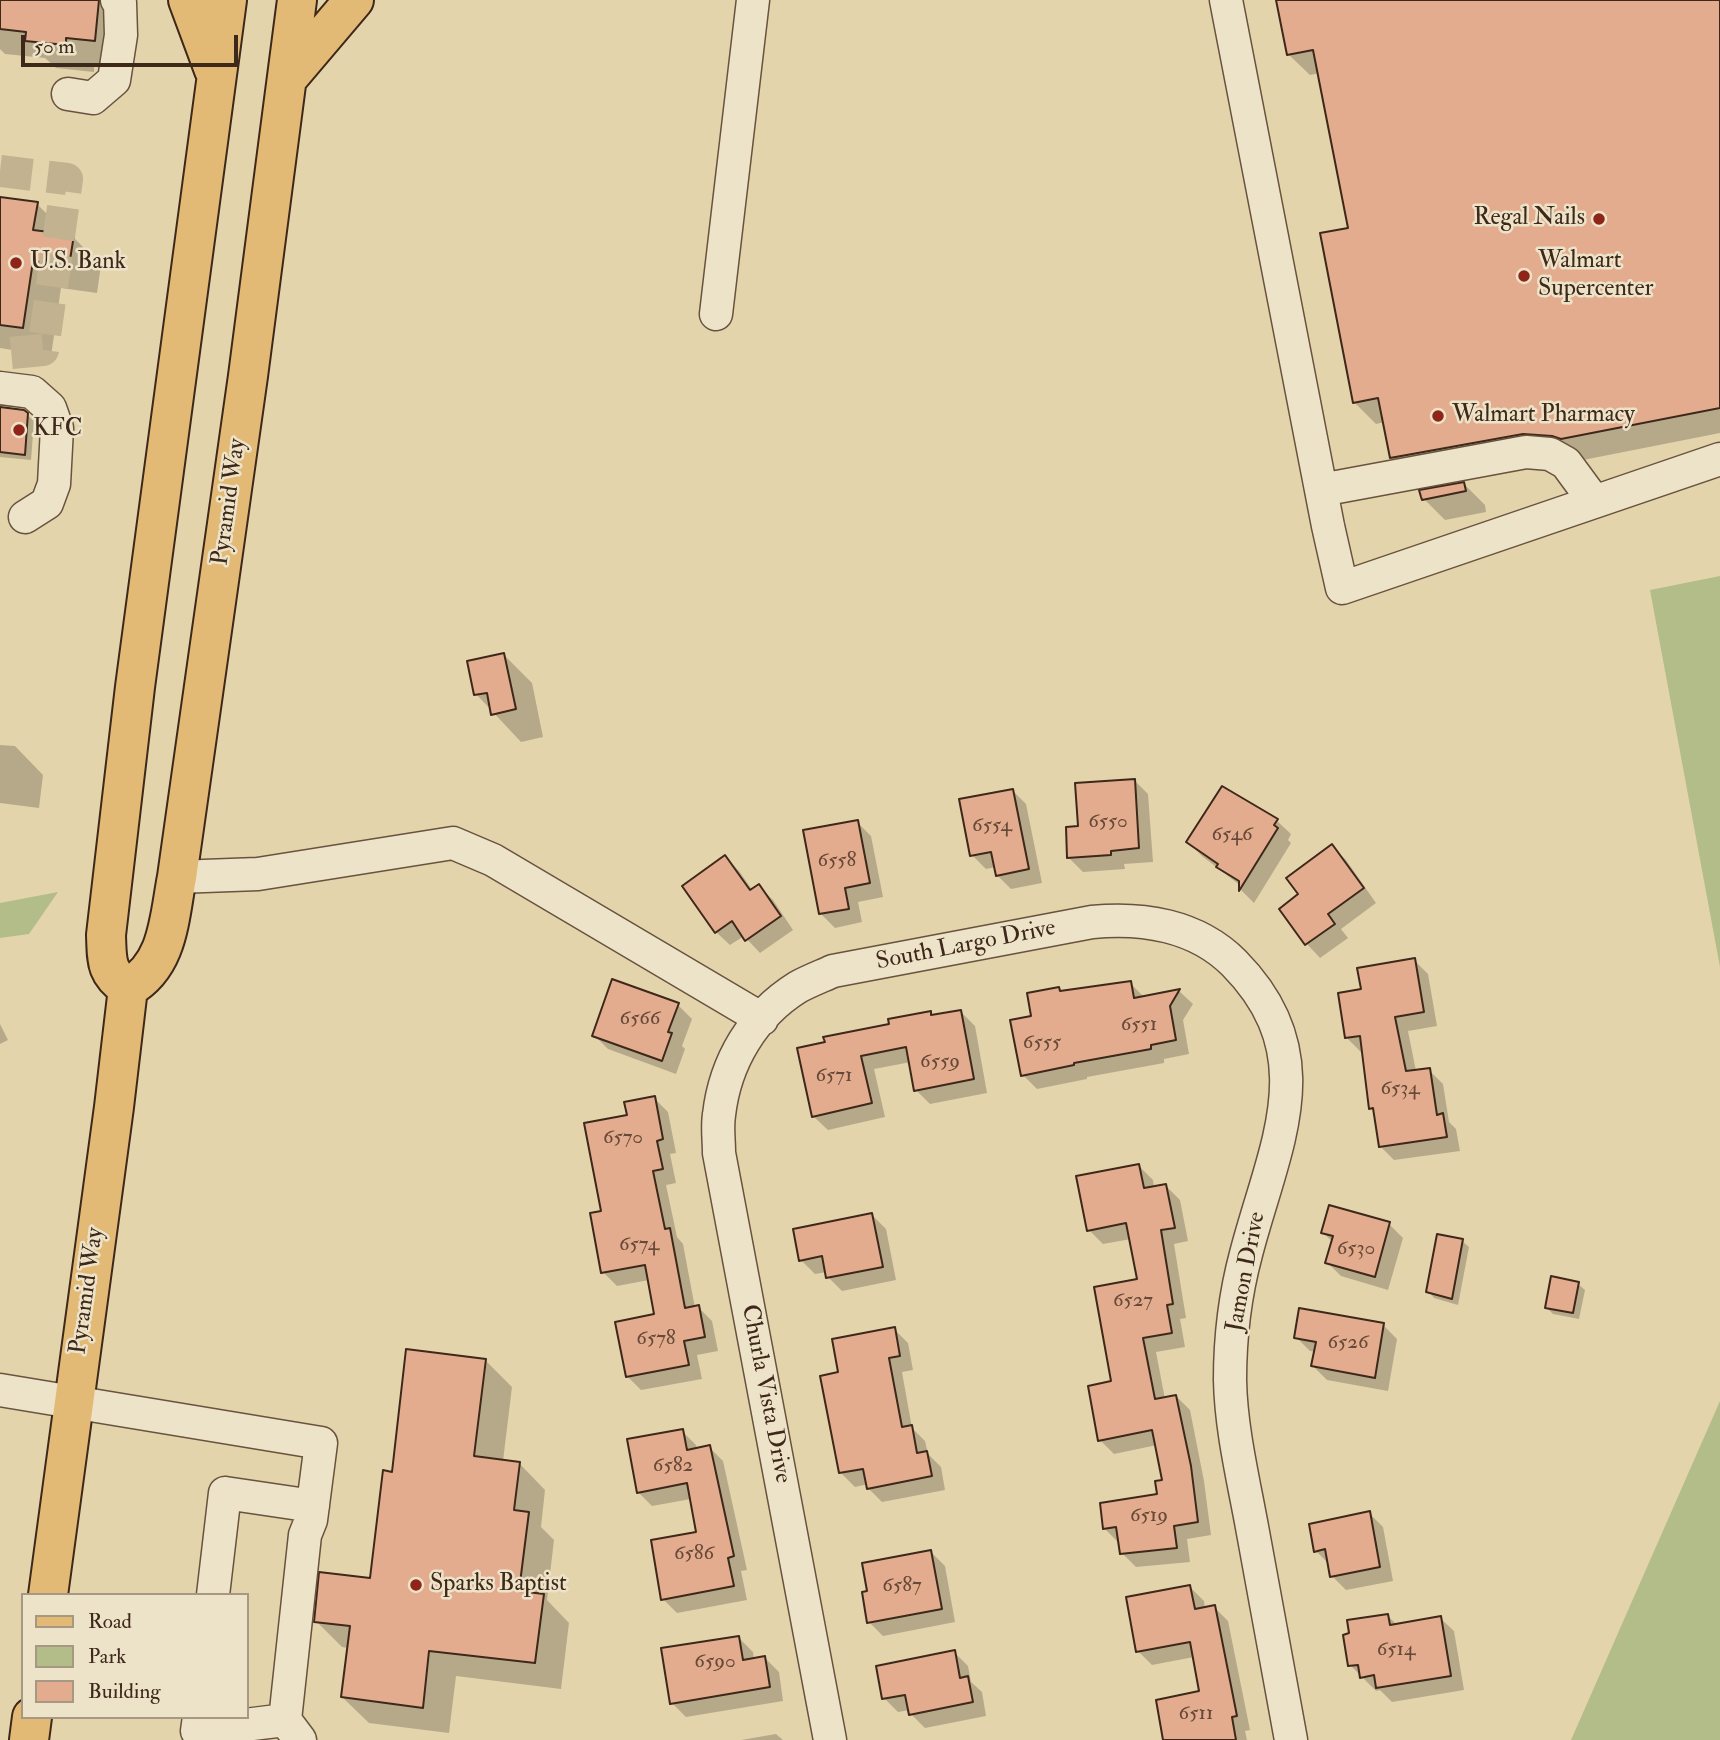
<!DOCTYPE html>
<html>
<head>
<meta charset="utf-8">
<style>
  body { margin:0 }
  #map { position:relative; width:1720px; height:1740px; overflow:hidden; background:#e4d4ac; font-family:"IM FELL Double Pica",serif }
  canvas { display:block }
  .legend { position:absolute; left:21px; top:1593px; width:228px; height:126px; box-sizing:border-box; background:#ede3c9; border:2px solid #a79883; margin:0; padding:9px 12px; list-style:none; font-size:21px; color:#3e281a }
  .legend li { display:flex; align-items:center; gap:14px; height:35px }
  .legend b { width:35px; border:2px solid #a79883 }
  .scale { position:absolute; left:21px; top:35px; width:217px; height:32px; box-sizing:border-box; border:4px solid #3e281a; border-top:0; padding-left:9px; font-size:21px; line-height:24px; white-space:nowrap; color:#3e281a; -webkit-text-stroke:5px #ede3c9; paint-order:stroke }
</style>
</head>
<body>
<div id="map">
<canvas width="1720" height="1740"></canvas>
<ul class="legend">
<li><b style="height:9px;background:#e2ba76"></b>Road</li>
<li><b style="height:19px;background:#b3bd8a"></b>Park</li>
<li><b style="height:19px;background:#e3ac8f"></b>Building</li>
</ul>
<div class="scale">50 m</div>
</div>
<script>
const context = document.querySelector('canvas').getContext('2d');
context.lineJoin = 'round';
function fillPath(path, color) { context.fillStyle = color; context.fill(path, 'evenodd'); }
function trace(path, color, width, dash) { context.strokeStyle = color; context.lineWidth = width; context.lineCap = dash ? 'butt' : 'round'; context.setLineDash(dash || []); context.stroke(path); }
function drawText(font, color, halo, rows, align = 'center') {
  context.font = font + ' "IM FELL Double Pica",serif'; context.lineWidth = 5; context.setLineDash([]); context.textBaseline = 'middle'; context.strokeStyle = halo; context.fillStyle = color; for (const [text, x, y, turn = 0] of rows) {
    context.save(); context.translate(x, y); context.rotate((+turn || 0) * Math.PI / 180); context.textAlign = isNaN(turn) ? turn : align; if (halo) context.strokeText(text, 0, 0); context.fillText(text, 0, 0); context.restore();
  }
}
fillPath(new Path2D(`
  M1720,576V967L1650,590Z
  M58,892L29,934L0,938V903Z
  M1720,1401V1740H1571Z`), '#b3bd8a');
fillPath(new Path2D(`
  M0,0H103L123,68L94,66V72L56,68L45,58L5,54L0,49Z
  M1278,0H1720V433L1583,460L1574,456L1413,479L1392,458L1385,422L1376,424L1354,402L1350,230L1320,73L1310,75L1288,54Z
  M0,198L37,204L65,232L64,236L73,237L101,265L97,293L61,288L51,356L0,348Z
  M0,408L23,411L34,421L31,460L0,457Z
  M1464,484L1485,505L1486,512L1445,520L1424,499Z
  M504,655L532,683L543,737L521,742L476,694Z
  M0,745L15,746L43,775L39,808L0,803Z
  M1134,780L1148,794L1153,862L1124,864L1125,869L1083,872L1069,858L1080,828Z
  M1222,788L1277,821L1291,834L1288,840L1291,843L1254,903L1241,890V886L1202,856L1188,842Z
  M1012,790L1026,804L1042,883L1011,889L997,875L996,867L986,869L972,855Z
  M857,822L871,836L883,897L858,902L862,922L835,928L821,914Z
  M1332,847L1346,860L1376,903L1341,929L1348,938L1320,958L1307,944L1281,909L1300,895Z
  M725,857L739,871L753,891L759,886L773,900L793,930L760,953L744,936L730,945L716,932Z
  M1414,960L1428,974L1437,1026L1408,1031L1416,1071L1429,1070L1443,1084L1449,1122L1456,1129L1460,1151L1394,1160L1380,1146L1375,1113L1371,1108L1363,1051L1361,1052L1347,1038L1363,990Z
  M1130,983L1144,997L1179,991L1193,1004L1183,1020L1189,1054L1164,1059V1063L1087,1077V1079L1037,1089L1023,1075L1033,1018L1058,989L1062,992Z
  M678,1005L692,1019L682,1046L685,1049L676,1074L608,1049L594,1035Z
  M961,1012L975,1026L987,1093L930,1104L916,1090L911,1062L874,1069L885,1117L828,1130L814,1117L827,1044L930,1013L934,1017Z
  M0,1024L8,1040L0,1044Z
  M654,1098L668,1112L676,1153L670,1154L676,1183L666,1185L677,1237L683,1244L695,1308L698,1307L712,1321L718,1351L697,1355L702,1379L641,1390L627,1376L656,1316L649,1280L617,1286L603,1272V1213L629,1116Z
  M1139,1166L1153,1180L1154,1188L1166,1186L1180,1200L1188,1241L1174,1244L1186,1318L1180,1319L1185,1347L1156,1352L1165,1399L1176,1396L1190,1410L1204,1481L1211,1535L1187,1539L1190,1562L1136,1567L1122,1553L1119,1543L1105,1529L1159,1495L1164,1481L1157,1445L1114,1454L1100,1440L1139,1280L1131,1239L1103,1244L1089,1230Z
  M872,1215L886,1229L896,1280L842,1291L828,1277L827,1272L815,1274L801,1260Z
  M1389,1224L1403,1238L1388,1290L1341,1276L1327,1262L1333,1242L1323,1233Z
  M1462,1241L1469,1247L1458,1305L1434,1298L1428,1291Z
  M1578,1284L1585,1290L1579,1319L1553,1314L1546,1307Z
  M1383,1325L1397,1339L1388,1391L1327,1380L1313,1366L1316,1352L1310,1351L1296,1337Z
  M894,1329L908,1343L913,1370L902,1372L912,1428L925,1441L928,1454L941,1467L945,1490L882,1502L868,1488V1484L855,1487L841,1473L840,1373Z
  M485,1360L512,1387L503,1461L519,1463L545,1490L541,1527L554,1540L547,1600L569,1623L561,1689L456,1676L449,1733L369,1723L342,1697L348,1648L342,1647L316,1621L371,1580L393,1473Z
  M682,1431L696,1445L697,1450L709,1447L723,1461L747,1570L741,1571L747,1600L677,1613L663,1599L698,1533L691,1499L652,1506L638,1492Z
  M1369,1513L1383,1527L1393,1581L1346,1590L1332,1576L1330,1565L1316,1551Z
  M931,1552L945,1566L955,1622L883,1636L869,1622Z
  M1190,1587L1204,1601L1205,1609L1214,1607L1228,1621L1250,1730L1245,1731L1247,1740H1165L1201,1693L1194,1657L1152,1665L1138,1651Z
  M1387,1615L1397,1625L1440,1618L1454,1631L1464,1690L1392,1702L1380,1690L1376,1691L1350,1665Z
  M739,1638L753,1652L754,1660L765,1658L779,1672L783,1701L686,1717L672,1703Z
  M954,1652L968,1666L971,1682L982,1692L986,1716L925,1728L911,1714L910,1710L898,1712L884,1698Z
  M776,1734L783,1740H741Z`), '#0003');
const building = new Path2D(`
  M0,0H99L95,41L66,38V45L25,41L26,32L0,29Z
  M1276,0H1720V408L1561,439L1552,436L1523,434L1390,458L1378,398L1353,403L1320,233L1348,228L1313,50L1287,55Z
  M0,197L38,202L33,230L74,235L69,266L33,261L23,328L0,325Z
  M0,407L24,410L28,413L25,455L0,452Z
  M1464,482L1466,491L1422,500L1421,497L1419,490Z
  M504,653L516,709L491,715L487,693L474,695L467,661Z
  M1135,779L1139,848L1111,851V855L1067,858L1066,827L1078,826L1075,783Z
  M1222,786L1278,819L1274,825L1278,828L1239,891V881L1216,867L1218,864L1186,842Z
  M1013,789L1029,869L996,876L991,852L970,856L959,799Z
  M858,820L870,883L845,888L849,909L819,914L803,830Z
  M1332,844L1364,888L1328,914L1335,924L1305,945L1279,909L1298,894L1286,878Z
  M725,855L750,890L759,884L781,916L745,941L732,921L715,933L682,886Z
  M1415,958L1424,1012L1395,1017L1406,1071L1430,1068L1437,1115L1443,1113L1447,1137L1379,1147L1373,1108L1369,1109L1360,1036L1345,1038L1338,993L1361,989L1357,968Z
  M612,979L679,1003L668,1032L672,1033L662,1061L592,1036Z
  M1131,981L1134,998L1180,989L1170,1006L1176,1040L1151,1045V1049L1074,1063V1065L1021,1076L1010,1020L1031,1016L1027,993L1059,987L1060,991Z
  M961,1010L974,1079L914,1091L906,1047L861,1056L872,1103L812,1117L797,1048L825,1042L823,1037L889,1024L888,1019L931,1011V1015Z
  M655,1096L663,1139L657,1141L663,1169L653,1171L665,1229L670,1228L685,1308L699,1305L705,1337L684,1341L689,1365L626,1377L615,1322L654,1314L645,1265L601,1273L590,1213L601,1211L584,1123L627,1115L624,1102Z
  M1139,1164L1144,1188L1166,1184L1175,1228L1161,1230L1173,1304L1167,1305L1172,1333L1143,1338L1155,1399L1176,1395L1191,1466L1198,1522L1174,1526L1177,1548L1120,1554L1116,1527L1103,1529L1100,1503L1157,1494L1155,1481L1162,1480L1152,1430L1098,1441L1088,1386L1111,1381L1094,1287L1137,1279L1126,1223L1087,1231L1076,1176Z
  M1329,1205L1390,1222L1375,1277L1325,1263L1333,1236L1321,1233Z
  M872,1213L883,1267L826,1278L822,1256L799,1261L793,1229Z
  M1437,1234L1463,1239L1452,1299L1426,1292Z
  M1551,1276L1579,1282L1573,1313L1545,1308Z
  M1299,1308L1384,1323L1375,1378L1311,1366L1316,1342L1294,1338Z
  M895,1327L900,1356L889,1358L902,1427L912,1425L917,1453L927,1451L932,1476L867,1489L863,1469L839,1473L820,1376L838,1372L832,1339Z
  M406,1349L486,1359L474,1456L520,1462L514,1510L529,1512L519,1591L544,1594L535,1663L429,1651L423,1708L341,1697L350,1626L314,1622L319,1572L370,1578L383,1470L392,1472Z
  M683,1429L687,1450L710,1445L734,1556L728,1558L734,1586L661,1600L651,1540L696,1532L687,1483L637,1493L627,1439Z
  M1370,1511L1380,1567L1330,1577L1325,1549L1314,1552L1309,1524Z
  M931,1550L942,1609L867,1623L862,1592L867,1591L862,1563Z
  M1190,1585L1195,1609L1215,1605L1237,1716L1232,1717L1236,1740H1163L1156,1700L1199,1691L1190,1642L1136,1652L1126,1597Z
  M1388,1614L1390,1625L1441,1616L1451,1676L1376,1688L1374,1675L1360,1678L1358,1665L1348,1666L1343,1635L1349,1633L1347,1620Z
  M739,1636L743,1660L765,1656L770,1687L670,1704L661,1648Z
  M955,1650L960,1678L968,1676L973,1702L909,1715L905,1695L882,1699L876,1666Z`);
fillPath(building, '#e3ac8f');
trace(building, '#3e281a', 2);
trace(new Path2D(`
  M0,171L67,179L43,350L11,353L0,352`), '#c3b28f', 32, [32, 16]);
const minor = new Path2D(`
  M1226,0L1328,526L1342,588L1720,459
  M68,94L93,98L114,80L121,35L120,3L117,0
  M716,314L753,0
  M0,388L32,392L50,408L57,428L54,484L47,503L25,517
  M1321,490L1526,452L1550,454L1566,463L1594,501
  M177,877L258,874L453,843L493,860L762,1019
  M0,1390L321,1443L311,1520L305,1535L285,1720L300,1740
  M213,1595L225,1493L313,1506
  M199,1717L197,1731L285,1720
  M830,1740L719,1153C719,1140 717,1127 719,1115C725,1062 753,1015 798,987C809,981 822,976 833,971L1092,922C1142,917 1196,925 1234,963C1326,1056 1274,1146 1246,1254C1235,1295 1230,1338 1230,1380C1231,1429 1243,1478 1252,1527C1265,1598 1278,1669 1291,1740`);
const major = new Path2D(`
  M188,0L214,70
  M287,79L354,0
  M128,988C169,965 169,918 177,877L248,376L297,0
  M128,988C105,973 107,960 106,935L135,687L227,0
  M48,1595L114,1107L128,988
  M29,1740L32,1717`);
trace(minor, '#68533e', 35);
trace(major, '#3e281a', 42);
trace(minor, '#ede3c9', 32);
trace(major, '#e2ba76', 38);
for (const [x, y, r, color] of [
  [1599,219,7,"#8f2418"],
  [16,263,7,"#8f2418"],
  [1524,276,7,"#8f2418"],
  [1438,416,7,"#8f2418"],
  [19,430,7,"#8f2418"],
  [416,1585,7,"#8f2418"]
]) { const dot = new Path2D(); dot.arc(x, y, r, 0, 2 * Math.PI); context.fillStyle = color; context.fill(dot); trace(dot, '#ede3c9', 2.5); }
drawText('21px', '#674937', null, [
  ["6550",1108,822],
  ["6554",992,826],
  ["6546",1232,835],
  ["6558",837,861],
  ["6566",640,1019],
  ["6551",1139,1025],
  ["6555",1042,1043],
  ["6559",940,1062],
  ["6571",834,1076],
  ["6534",1400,1089],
  ["6570",623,1138],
  ["6574",639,1245],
  ["6530",1356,1249],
  ["6527",1133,1301],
  ["6578",656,1339],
  ["6526",1348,1343],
  ["6582",673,1466],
  ["6519",1149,1516],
  ["6586",694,1554],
  ["6587",902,1586],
  ["6514",1396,1650],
  ["6590",715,1662],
  ["6511",1196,1714]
]);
drawText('24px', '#3e281a', '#ede3c9', [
  ["Regal Nails",1585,219,"right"],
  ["Walmart",1538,262],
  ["Supercenter",1538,290],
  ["U.S. Bank",30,263],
  ["Walmart Pharmacy",1452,416],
  ["KFC",33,430],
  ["Sparks Baptist",430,1585]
], 'left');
drawText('24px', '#3e281a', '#ede3c9', [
  ["Pyramid Way",230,502,-82],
  ["South Largo Drive",966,946,-11],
  ["Jamon Drive",1247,1272,-79],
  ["Pyramid Way",88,1291,-82],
  ["Churla Vista Drive",765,1394,79]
]);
</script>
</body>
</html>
